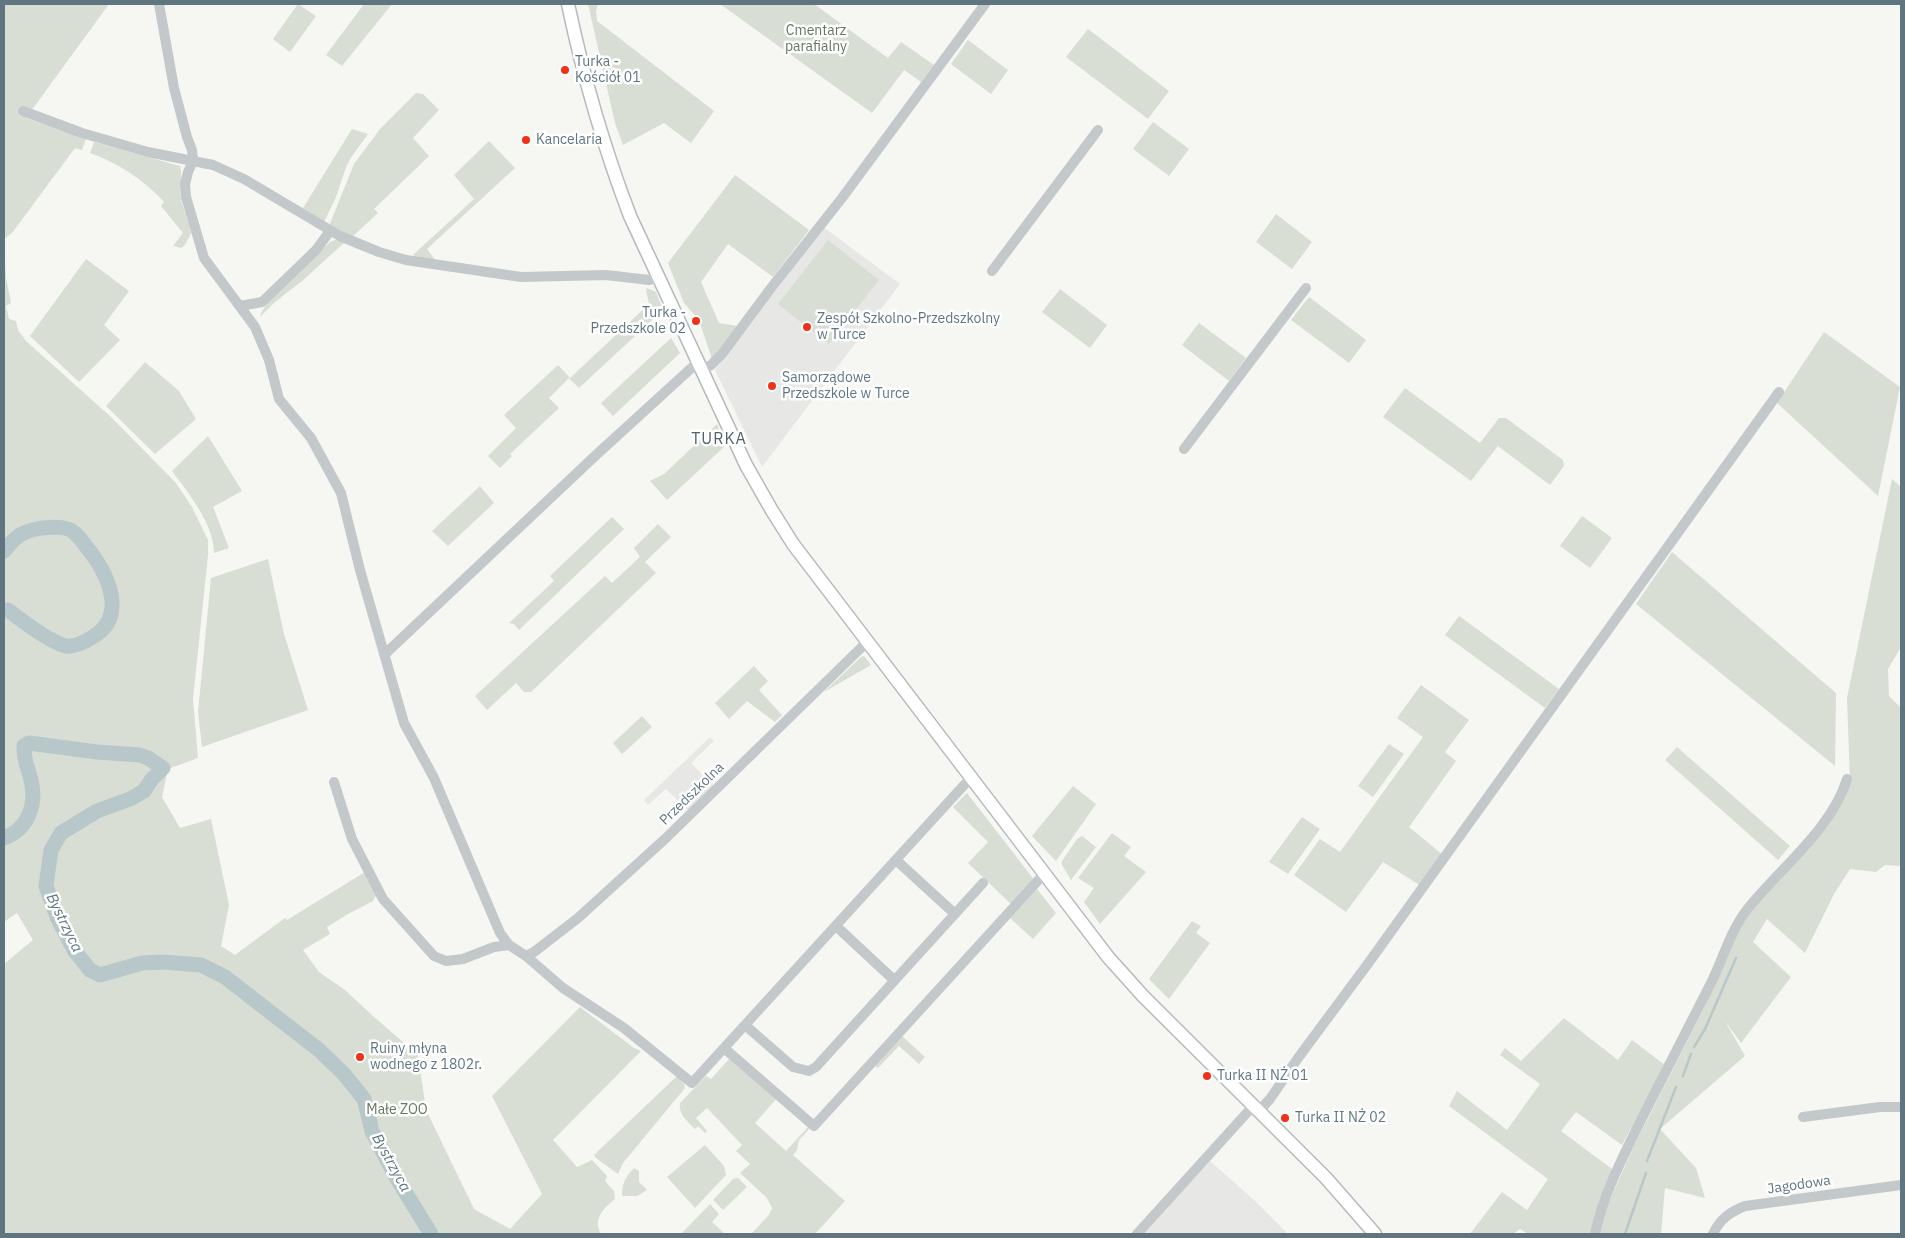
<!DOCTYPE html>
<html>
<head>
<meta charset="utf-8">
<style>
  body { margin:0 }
  #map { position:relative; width:1905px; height:1238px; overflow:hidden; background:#f6f6f2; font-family:"IBM Plex Sans",sans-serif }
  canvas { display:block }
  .frame { position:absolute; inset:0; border:5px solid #5f7680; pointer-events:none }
</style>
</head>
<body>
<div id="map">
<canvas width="1905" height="1238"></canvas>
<div class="frame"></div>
</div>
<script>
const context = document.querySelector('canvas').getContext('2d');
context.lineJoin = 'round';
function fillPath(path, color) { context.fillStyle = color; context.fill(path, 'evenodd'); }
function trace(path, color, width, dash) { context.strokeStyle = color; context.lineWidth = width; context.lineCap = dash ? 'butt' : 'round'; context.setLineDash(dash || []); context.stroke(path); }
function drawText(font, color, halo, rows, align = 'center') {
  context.font = font + ' "IBM Plex Sans",sans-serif'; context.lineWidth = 5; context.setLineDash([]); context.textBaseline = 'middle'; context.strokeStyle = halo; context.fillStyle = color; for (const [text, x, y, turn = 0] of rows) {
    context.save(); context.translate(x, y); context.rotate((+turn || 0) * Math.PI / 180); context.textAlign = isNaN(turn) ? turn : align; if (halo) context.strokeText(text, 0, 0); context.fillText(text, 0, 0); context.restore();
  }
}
fillPath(new Path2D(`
  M822,226L900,284L762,467L715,370Z
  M710,737L714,741L691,763L714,786L688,811L666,789L648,805L644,800Z
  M1209,1160L1254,1200L1288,1234H1141Z`), '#e7e8e6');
fillPath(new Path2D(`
  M4,4H109L26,118L86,139L82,150L75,148L12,233L4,239Z
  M298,4L316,16L290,52L273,39Z
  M364,4H392L342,66L326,55Z
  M588,4H598L596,11L597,21L714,111L691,143L664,123L623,145L615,123Z
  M720,4H814L888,58L901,42L934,65L921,82L904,70L872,113Z
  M1088,29L1169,91L1148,119L1066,57Z
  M968,40L1008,70L991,94L951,64Z
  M416,93L423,94L439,110L413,138L429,156L374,209L378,213L352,237L329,226L354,164L380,129Z
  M1153,122L1189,149L1169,176L1133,149Z
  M352,129L368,134L352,156L346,167L336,197L324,222L303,208Z
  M489,141L515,168L427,249L436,261L414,258V254L474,199L454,175Z
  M94,142L180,166C183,177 179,187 181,198C183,210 189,221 191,233L185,245L181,248L173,246L183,233L161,206L164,202C144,180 118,163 90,153Z
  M735,175L809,230L773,277L728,244L701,282L719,323L737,326L712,359L701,326L697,318L684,303L668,263Z
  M1276,214L1312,242L1292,269L1256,242Z
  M338,239L345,242L302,281L275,302L260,317C266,295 312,259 330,242Z
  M828,240L879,280L829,344L778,304Z
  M4,241L6,278L11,303L6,306L9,319L16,321L18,330L26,341L111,417L176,483L192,507L208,540V555L193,699L198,758L168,769L162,797L180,828L211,819L229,905L221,946L235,955L285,918L287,920L365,872L376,895L373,901L348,914L327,927L330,934L303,950L319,972L345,990L373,1016L418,1055L426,1110L474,1209L510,1229L542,1194L492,1096L580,1007L634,1048L641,1051L553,1140L577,1167L592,1160L607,1176L605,1181L614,1191L615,1199C604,1208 592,1219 601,1234H4V964L33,940L17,913L4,922Z
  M86,259L129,291L104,325L120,340L79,382L30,336Z
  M647,288L656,292L663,310L579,388L569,378L549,398L559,408L510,454L512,456L500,468L488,456L516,428L504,415L558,365L570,378L649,304L646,290Z
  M1060,289L1107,325L1090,348L1042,312Z
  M1309,297L1366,340L1349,363L1291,320Z
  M1199,323L1246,358L1229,381L1182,345Z
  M1824,332L1900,387L1878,496L1777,403Z
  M671,338L680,353L613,416L601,403Z
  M145,362L179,391L196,419L155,454L106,406Z
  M1405,388L1480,443L1499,418H1506L1563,460L1564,466L1550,485L1498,446L1471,481L1383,417Z
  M717,424L725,446L667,500L650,481L664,474Z
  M208,436L242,491L213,507L229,548L214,553C214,524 189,494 172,471Z
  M1892,479L1901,487V647L1888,669L1889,696L1901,708V866L1885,865L1876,872L1850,869L1834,894L1805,953L1767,919L1753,942L1791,977L1741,1043L1725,1021L1745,1056L1660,1129L1696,1168L1705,1198L1665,1188L1661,1234H1599L1608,1204L1633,1148L1703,1010L1739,929L1747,915L1779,881L1808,846L1850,782L1847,698Z
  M480,486L494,503L448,546L432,531Z
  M1582,516L1612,538L1590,568L1560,546Z
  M612,517L624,529L519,630L514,624L509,623L554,581L550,576Z
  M658,524L671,537L645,562L656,573L531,692H524L516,683L487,710L475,696L605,576L612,583L640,557L634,548Z
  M1672,552L1836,693L1835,766L1636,604Z
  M268,559L284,634L308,710L202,747L198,712L211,578Z
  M1459,616L1559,689L1545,708L1445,635Z
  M864,656L871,665L824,692L861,657Z
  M754,666L768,681L759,690L782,715L775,722L747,701L729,719L715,703Z
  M1421,685L1469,720L1445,752L1456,761L1409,827L1443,855L1421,886L1383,862L1346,912L1294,875L1320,839L1340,852L1423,737L1397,718Z
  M642,716L652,727L622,754L613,743Z
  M1389,744L1404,754L1373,797L1358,786Z
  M1677,747L1790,846L1778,860L1665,760Z
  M1073,786L1096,804L1056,861L1032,836Z
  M967,793L1035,881L1012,905L968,863L988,842L953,807Z
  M1302,817L1320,829L1288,874L1269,862Z
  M1112,833L1131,847L1124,856L1146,872L1100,924L1084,902L1094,888L1078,878Z
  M1082,836L1096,847L1071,880L1062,865V861L1077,839Z
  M1037,889L1056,913L1033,939L1010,918Z
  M1192,921L1201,926L1196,933L1210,943L1169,999L1149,979Z
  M1564,1018L1618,1060L1632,1040L1665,1065L1622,1145L1576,1112L1561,1131L1612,1169L1591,1234H1528L1520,1229L1513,1234H1470L1502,1192L1527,1210L1548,1179L1449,1106L1457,1091L1507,1130L1540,1084L1500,1055L1505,1048L1521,1061Z
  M902,1036L925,1057L919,1064L899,1046L878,1068L875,1066Z
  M730,1058L777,1098L755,1123L786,1151L808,1127L809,1129L799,1140L797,1150L793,1155L845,1201L815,1234H751L769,1215L772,1208L767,1198L740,1173L750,1164L736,1151L742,1145L707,1108L696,1118L707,1131L705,1133L698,1126L695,1129C688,1122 678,1114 680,1103L706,1076L711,1079Z
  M677,1076L684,1084L685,1088L623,1163L618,1174L596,1158L594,1155Z
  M705,1145L724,1166L726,1175L695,1208L667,1177Z
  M634,1168L639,1171V1182L647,1190L637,1196H622C622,1184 625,1177 634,1168Z
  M738,1178L747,1187L723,1210L713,1200L733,1179Z
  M710,1204L719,1214L712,1222L725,1234H681Z`), '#d8ded3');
trace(new Path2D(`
  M1694,1047L1705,1029L1736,958
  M1683,1076L1691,1054
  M1647,1161L1676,1087
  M1625,1234L1646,1173`), '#b8c8ca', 2.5);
trace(new Path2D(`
  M4,551C8,546 14,539 20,535C31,528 56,525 68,529C77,532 83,543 89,550C109,576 128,618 91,638C83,643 74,647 66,646C51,643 21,620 8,610H4
  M4,838C28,829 37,805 31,780C28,768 23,758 24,746L29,743L97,752L140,755L148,758L163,768L152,779L144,791L130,799L97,811L61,833L51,850L46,886L57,917L74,950L90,970L100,975L142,963L163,962L201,965L225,977L319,1050L344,1074L364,1099L372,1131L396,1177L431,1234`), '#b8c8ca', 15);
const major = new Path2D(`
  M568,4C583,75 604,148 630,216L746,465L771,509L793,544L1108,957L1143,996L1326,1178L1375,1234`);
trace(major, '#b4babd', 15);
trace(new Path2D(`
  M159,4L174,88L187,137L192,150L193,161L188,172L185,184L186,197L204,258L255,327L269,360L279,399L311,438L341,493L360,570L404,723L434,778L500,933L509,945L526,956L563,988L624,1028L692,1083L965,784L972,779
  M23,111L82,133L148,152L213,165L244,179L340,236L379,252L406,260L521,277L606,275L649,280L658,277
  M992,271L1098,130
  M240,306L262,302L316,250L330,231
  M701,370L711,365L722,354L771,288L842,198L985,4
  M1184,449L1306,288
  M385,654L595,456L698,362
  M334,782L352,839L383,899L434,956L446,961L463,959L494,947L509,945
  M896,860L955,914
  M836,926L894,980
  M526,956L534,952L578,918L666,838L867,642
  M745,1025L793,1067L809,1071L816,1067L983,883
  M724,1048L814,1126L1044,874
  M1259,1111L1270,1099L1298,1058L1367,965L1779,392
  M1803,1117L1880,1107H1901
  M1137,1234L1254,1105
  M1595,1234C1603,1194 1624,1155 1642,1118C1665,1073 1688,1028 1711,983C1723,959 1730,932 1746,911C1778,870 1832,829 1847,779
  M1713,1234C1720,1219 1730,1212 1745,1206L1901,1185`), '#c3c8cb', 10);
trace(major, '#fff', 12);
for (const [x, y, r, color] of [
  [565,70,5,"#f03119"],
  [526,140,5,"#f03119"],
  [696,321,5,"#f03119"],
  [807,327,5,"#f03119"],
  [772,386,5,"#f03119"],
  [360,1057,5,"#f03119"],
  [1207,1076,5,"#f03119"],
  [1285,1118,5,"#f03119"]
]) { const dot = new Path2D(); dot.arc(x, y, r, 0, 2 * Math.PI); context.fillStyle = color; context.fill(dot); trace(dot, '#fff', 2); }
drawText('14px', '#66775e', '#fff', [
  ["Cmentarz",816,31],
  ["parafialny",816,47],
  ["Małe ZOO",397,1110]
]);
drawText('14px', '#5f7680', '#fff', [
  ["Turka -",575,62],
  ["Kościół 01",575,78],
  ["Kancelaria",536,140],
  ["Turka -",686,313,"right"],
  ["Przedszkole 02",686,329,"right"],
  ["Zespół Szkolno-Przedszkolny",817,319],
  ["w Turce",817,335],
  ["Samorządowe",782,378],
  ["Przedszkole w Turce",782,394],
  ["Ruiny młyna",370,1049],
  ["wodnego z 1802r.",370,1065],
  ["Turka II NŻ 01",1217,1076],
  ["Turka II NŻ 02",1295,1118]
], 'left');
drawText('14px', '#5f7680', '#fff', [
  ["Przedszkolna",692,794,-44],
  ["Jagodowa",1799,1185,-8]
]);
drawText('italic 15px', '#5a767c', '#fff', [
  ["Bystrzyca",64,923,64],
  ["Bystrzyca",391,1163,61]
]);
context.letterSpacing = '1px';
drawText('16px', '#51626a', '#fff', [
  ["TURKA",719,439]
]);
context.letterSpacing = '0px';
</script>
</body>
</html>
